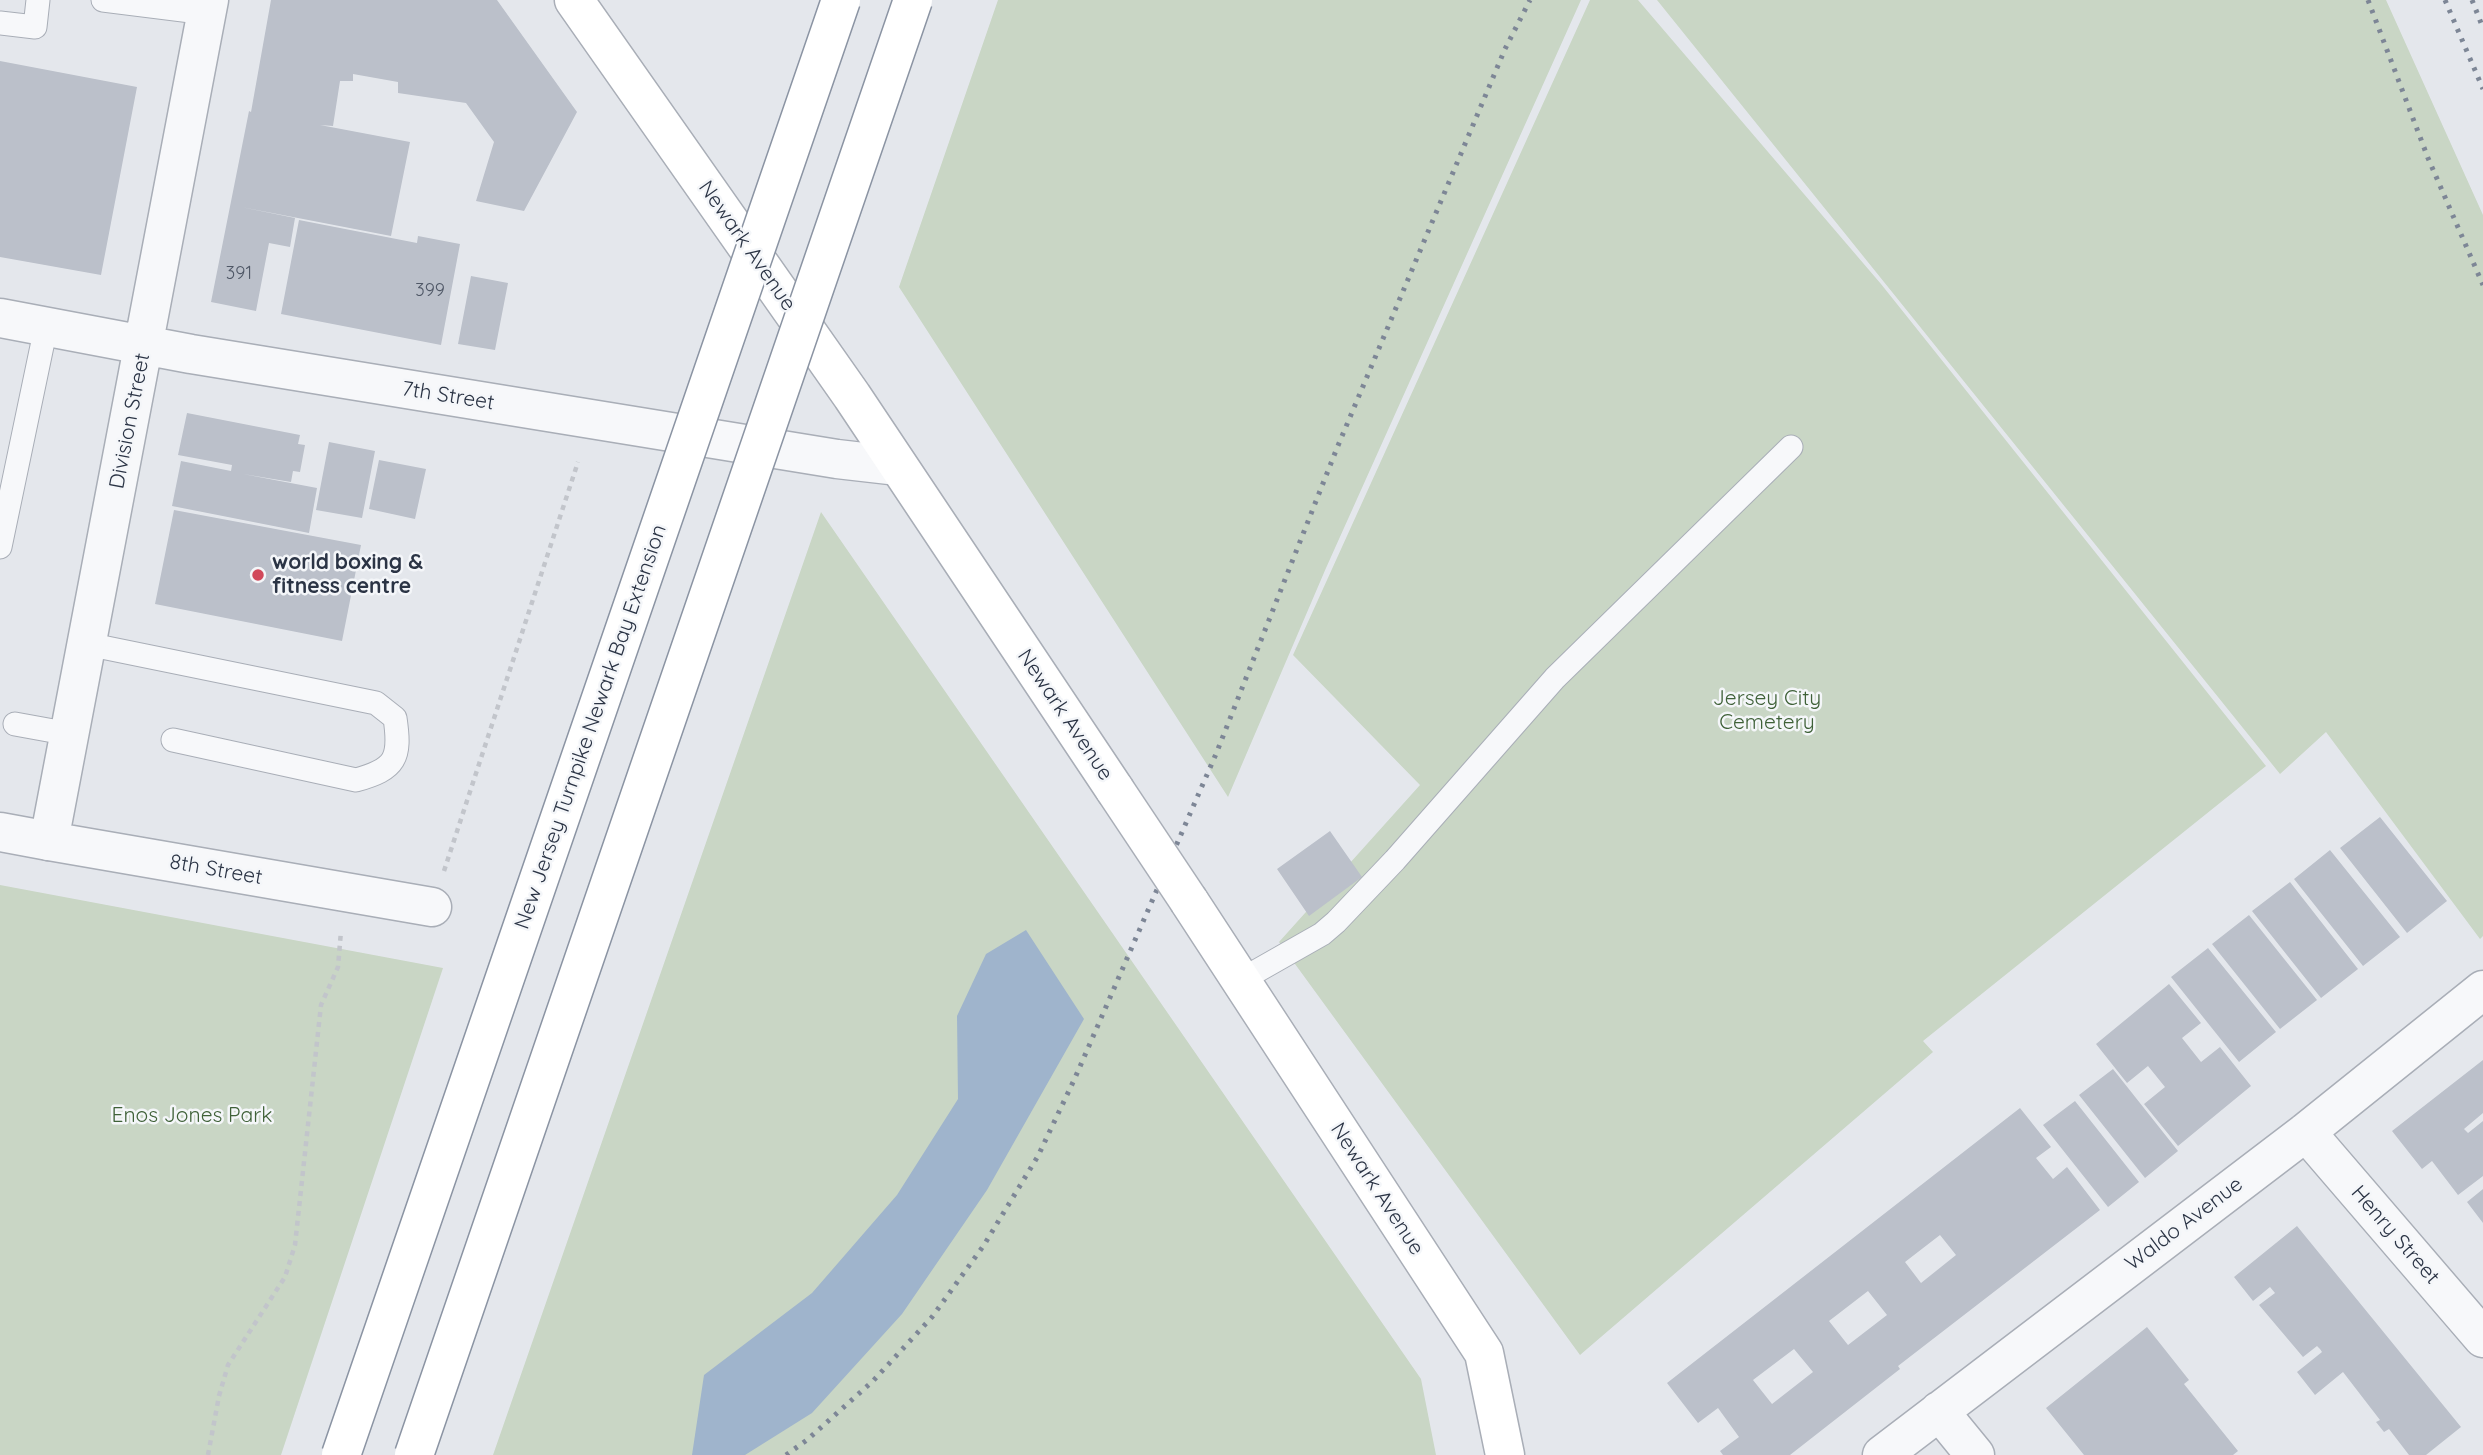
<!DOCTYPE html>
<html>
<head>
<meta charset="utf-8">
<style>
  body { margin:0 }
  canvas { display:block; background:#e4e7ec }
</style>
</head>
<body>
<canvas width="2483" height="1455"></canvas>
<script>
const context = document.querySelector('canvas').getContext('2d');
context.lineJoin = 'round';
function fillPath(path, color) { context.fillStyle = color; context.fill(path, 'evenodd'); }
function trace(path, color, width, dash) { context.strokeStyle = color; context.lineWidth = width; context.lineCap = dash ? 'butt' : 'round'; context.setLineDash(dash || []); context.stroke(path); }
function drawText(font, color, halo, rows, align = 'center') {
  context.font = font + ' Quicksand,sans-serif'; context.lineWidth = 5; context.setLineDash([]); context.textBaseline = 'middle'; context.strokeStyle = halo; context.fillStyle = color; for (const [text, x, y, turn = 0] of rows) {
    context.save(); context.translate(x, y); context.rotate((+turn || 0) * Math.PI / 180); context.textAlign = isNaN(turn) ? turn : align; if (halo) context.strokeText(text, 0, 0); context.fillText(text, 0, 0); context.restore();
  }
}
fillPath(new Path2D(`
  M998,0H1581L1326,568L1228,797L899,287Z
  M1590,0H1638L1881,284L2266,766L1923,1041L1933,1052L1580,1355L1279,942L1420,785L1293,655Z
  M1657,0H2386L2483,215V936L2480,939L2326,732L2280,774Z
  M821,512L1421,1379L1436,1455H493Z
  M0,885L443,968L281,1455H0Z`), '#c9d6c5');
fillPath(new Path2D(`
  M1026,930L1084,1019L987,1190L902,1314L812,1413L745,1455H692L704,1375L812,1293L897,1195L958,1099L957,1016L986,954Z`), '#9fb4cc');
fillPath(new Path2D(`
  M271,0H497L577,112L524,211L476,201L494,142L466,103L398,93V82L353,74V81H340L333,126L320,125L410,142L391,236L241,207L295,218L290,247L269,243L256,311L211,302L249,111L251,112Z
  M0,61L137,87L101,275L0,257Z
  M299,220L417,243L418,236L460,244L441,345L281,314Z
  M471,276L508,283L495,350L458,344Z
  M187,413L300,435L298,444L305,445L300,472L293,471L291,482L243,474L317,488L309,533L172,506L181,461L231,471L232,465L178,455Z
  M329,442L375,451L362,518L316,510Z
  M379,460L426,469L415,519L369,509Z
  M174,510L361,545L342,641L155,604Z
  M2380,817L2447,901L2407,933L2340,848Z
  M1330,831L1362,877L1309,916L1277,869Z
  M2330,850L2400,937L2363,966L2294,879Z
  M2290,882L2358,969L2321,998L2252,911Z
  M2249,915L2317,1000L2280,1029L2212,944Z
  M2208,948L2276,1032L2239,1062L2171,977Z
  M2169,984L2201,1023L2182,1038L2201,1062L2220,1047L2251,1086L2178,1146L2144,1104L2165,1087L2148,1066L2127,1083L2096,1044Z
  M2483,1060V1113L2464,1129L2468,1133L2483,1121V1176L2458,1195L2432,1161L2422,1169L2392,1131Z
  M2113,1069L2178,1151L2145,1178L2079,1095Z
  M2075,1101L2139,1182L2108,1207L2043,1125Z
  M2020,1108L2051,1147L2036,1158L2053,1179L2067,1167L2100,1210L1898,1366L1900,1369L1790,1455H1723L1720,1451L1739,1437L1718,1408L1698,1423L1667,1383ZM1940,1235L1956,1255L1921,1283L1905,1262ZM1868,1291L1887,1315L1848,1345L1829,1321ZM1794,1349L1813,1372L1772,1404L1753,1380Z
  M2483,1189V1223L2467,1202Z
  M2297,1226L2461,1427L2426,1455H2409L2389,1429L2384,1432L2376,1422L2380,1420L2343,1372L2315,1395L2297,1372L2322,1352L2320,1349L2317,1346L2303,1357L2259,1305L2275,1293L2270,1287L2253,1301L2234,1277Z
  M2147,1327L2189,1380L2184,1384L2238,1451L2233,1455H2084L2046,1408Z`), '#bbc0ca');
const service = new Path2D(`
  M103,0L207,13
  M0,23L35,27L38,0
  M0,547L46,327
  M87,644L376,703L395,718C401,758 396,769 356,780L173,740
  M15,724L70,734
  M1241,980L1322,934L1336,922L1395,860L1555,678L1791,447`);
const minor = new Path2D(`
  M209,0L49,841L432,907
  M0,318L191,354L837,459L898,466
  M2306,1132L2483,1338
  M1939,1411L1975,1455
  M1882,1455L2306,1132L2483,990`);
const tertiary = new Path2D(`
  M0,832L49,841`);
const secondary = new Path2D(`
  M574,0L852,396L1115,790
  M1189,901L1484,1353L1505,1455`);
trace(service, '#a9aeb7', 25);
trace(minor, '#a9aeb7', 41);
trace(tertiary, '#a9aeb7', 41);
trace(secondary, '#a9aeb7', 41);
trace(new Path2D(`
  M444,871L578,462
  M208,1455L219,1396L228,1365L285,1277L295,1245L321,1005L338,967L341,931`), '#c2c5cb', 4.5, [5, 5]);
trace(service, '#f7f8fa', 23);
trace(minor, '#f7f8fa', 38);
trace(tertiary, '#f7f8fa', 38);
trace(secondary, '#fff', 38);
trace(new Path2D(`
  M2368,0L2428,158L2483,285
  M2445,0L2483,89
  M2472,0L2483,28
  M786,1455L807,1440L873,1381L932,1317L984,1245L1038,1156L1075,1078L1216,754L1337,448L1505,49L1530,0`), '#7d8696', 5, [3.5, 7]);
const secondaryBridge = new Path2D(`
  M1115,790L1189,901`);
const motorwayBridge = new Path2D(`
  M341,1455L841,0
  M414,1455L913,0`);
trace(secondaryBridge, '#a9aeb7', 41, []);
trace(motorwayBridge, '#8b94a3', 41, []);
trace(secondaryBridge, '#fff', 38);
trace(motorwayBridge, '#fff', 38);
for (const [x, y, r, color] of [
  [258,575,7,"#d1495b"]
]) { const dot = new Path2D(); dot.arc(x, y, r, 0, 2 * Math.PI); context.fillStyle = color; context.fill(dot); trace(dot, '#f4f6f9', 2.5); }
drawText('18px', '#4f5766', null, [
  ["391",239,274],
  ["399",430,291]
]);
drawText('21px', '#2b3445', '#f4f6f9', [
  ["Newark Avenue",747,246,55],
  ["7th Street",448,396,9],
  ["Division Street",130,421,-79],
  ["Newark Avenue",1065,715,56],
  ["New Jersey Turnpike Newark Bay Extension",591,727,-71],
  ["8th Street",216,870,10],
  ["Newark Avenue",1377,1189,57],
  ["Waldo Avenue",2184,1224,-37],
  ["Henry Street",2395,1235,49]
]);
drawText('bold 21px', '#2b3445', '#f4f6f9', [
  ["world boxing &",272,563],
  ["fitness centre",272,587]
], 'left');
drawText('21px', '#3f6138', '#f4f6f9', [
  ["Jersey City",1767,699],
  ["Cemetery",1767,723],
  ["Enos Jones Park",192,1116]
]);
</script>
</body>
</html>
